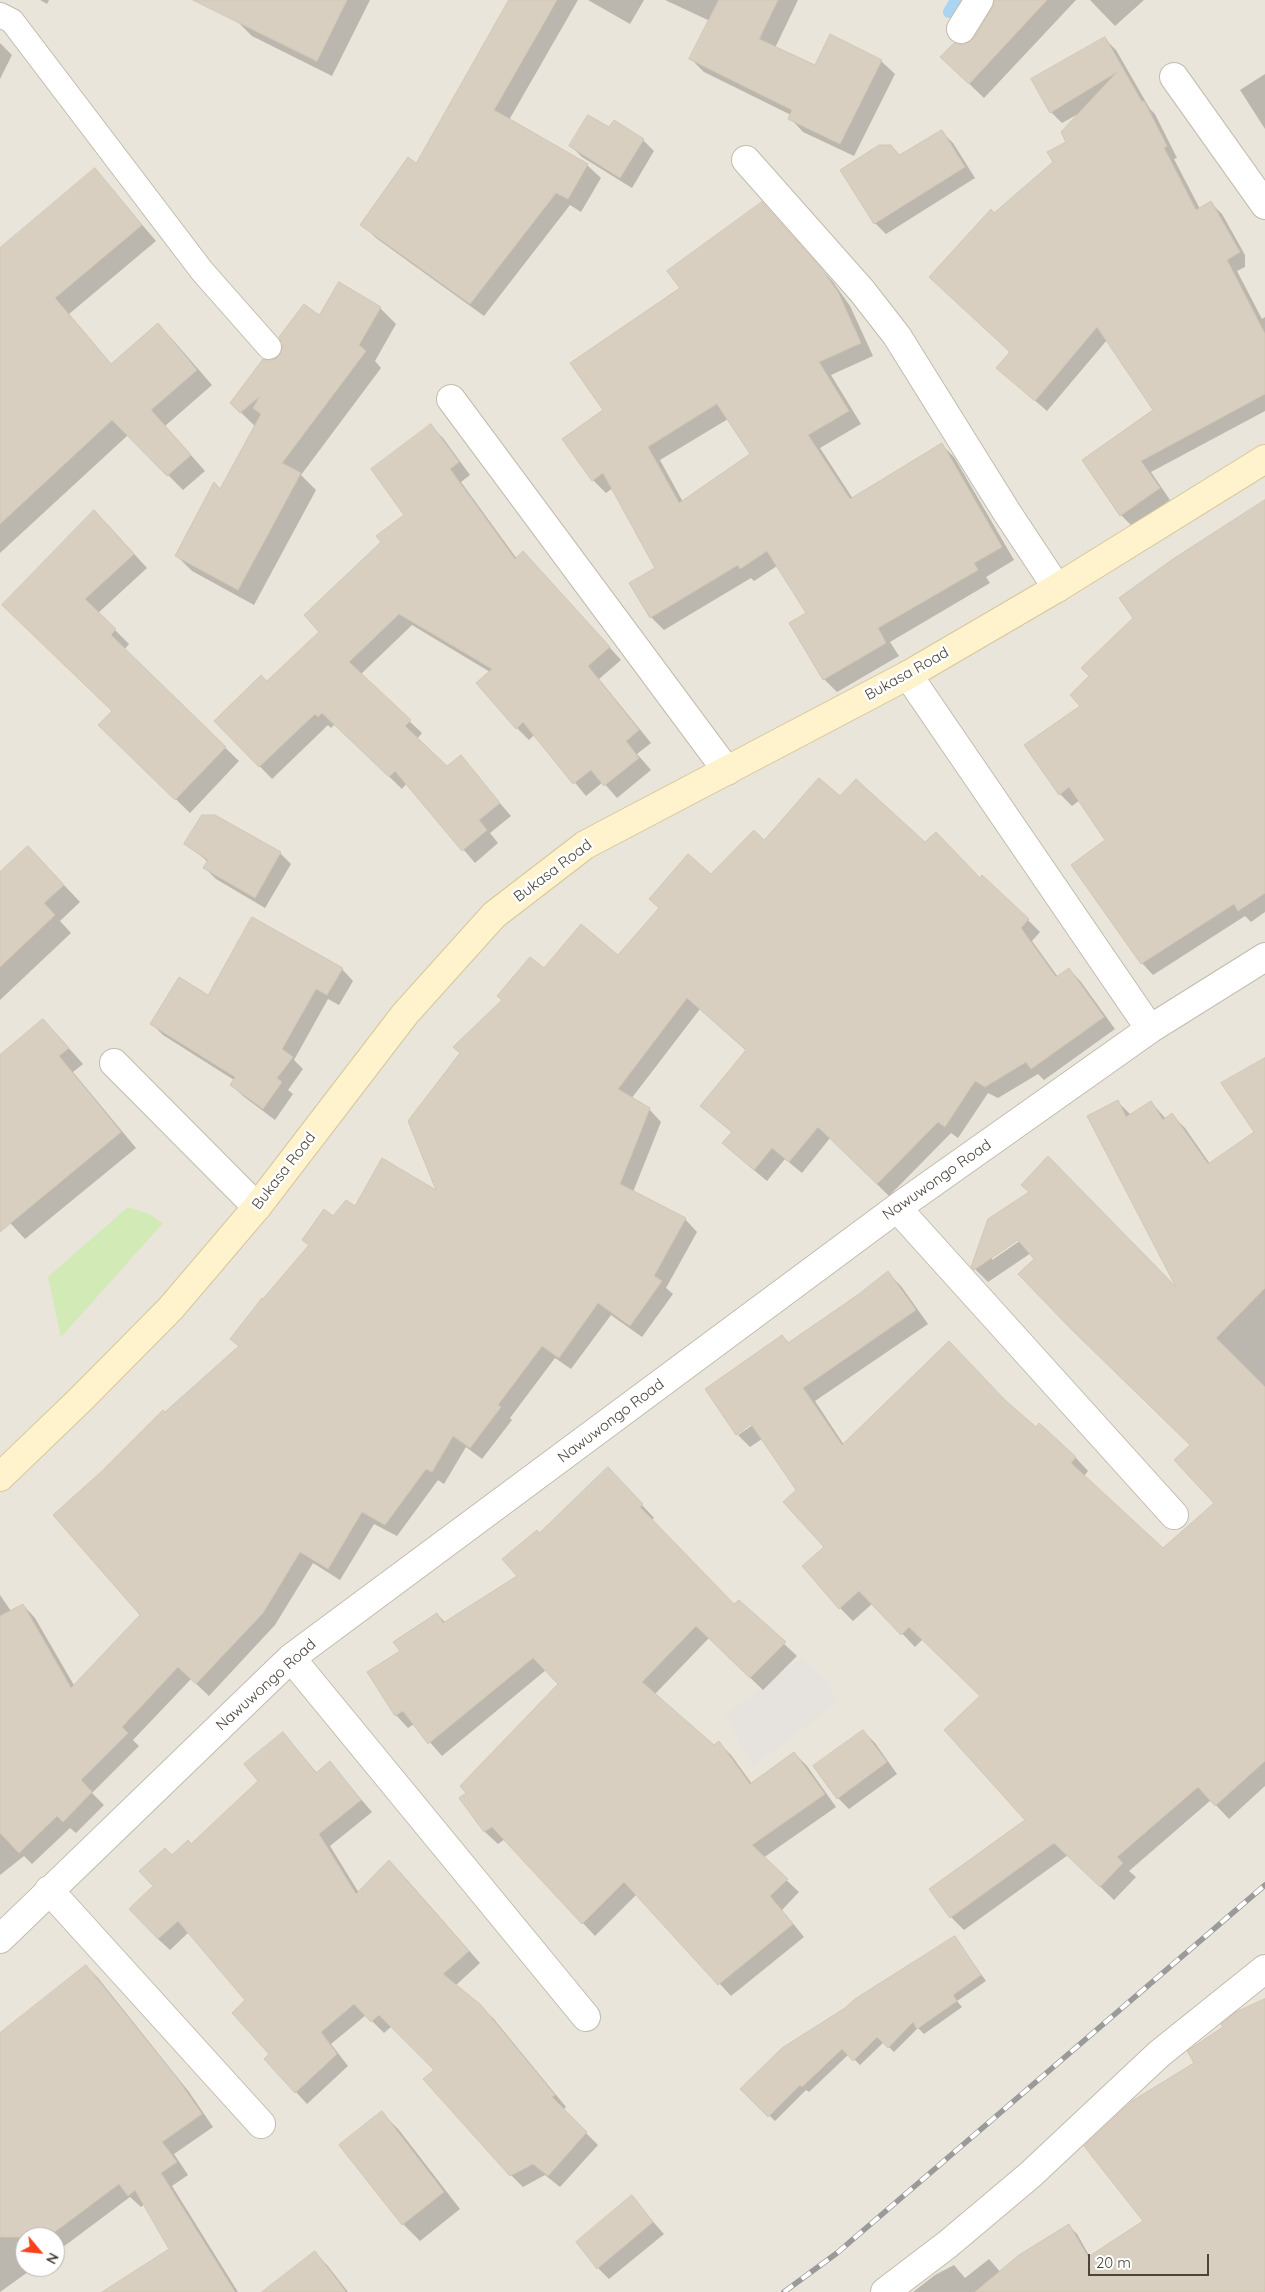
<!DOCTYPE html>
<html>
<head>
<meta charset="utf-8">
<style>
  body { margin:0 }
  #map { position:relative; width:1265px; height:2292px; overflow:hidden; background:#f6f3ec; font-family:Quicksand,sans-serif }
  canvas { display:block }
  .north { position:absolute; left:15px; top:2227px; width:50px; height:50px; box-sizing:border-box; background:#fff; border:1px solid #b7b4b0; border-radius:50%; rotate:118deg; font-size:14px; font-weight:700; line-height:20px; text-align:center; color:#4b4439 }
  .north::after { content:''; display:block; margin:auto; width:18px; height:22px; background:#fc3f1d; clip-path:polygon(50% 0,100% 100%,50% 72%,0 100%) }
  .scale { position:absolute; left:1088px; top:2254px; width:121px; height:22px; box-sizing:border-box; border:2px solid #4b4439; border-top:0; padding-left:6px; font-size:15px; line-height:18px; white-space:nowrap; color:#4b4439; -webkit-text-stroke:4px #fff; paint-order:stroke }
</style>
</head>
<body>
<div id="map">
<canvas width="1265" height="2292"></canvas>
<div class="north">N</div>
<div class="scale">20 m</div>
</div>
<script>
const context = document.querySelector('canvas').getContext('2d');
context.lineJoin = 'round';
function fillPath(path, color) { context.fillStyle = color; context.fill(path, 'evenodd'); }
function trace(path, color, width, dash) { context.strokeStyle = color; context.lineWidth = width; context.lineCap = dash ? 'butt' : 'round'; context.setLineDash(dash || []); context.stroke(path); }
function drawText(font, color, halo, rows, align = 'center') {
  context.font = font + ' Quicksand,sans-serif'; context.lineWidth = 5; context.setLineDash([]); context.textBaseline = 'middle'; context.strokeStyle = halo; context.fillStyle = color; for (const [text, x, y, turn = 0] of rows) {
    context.save(); context.translate(x, y); context.rotate((+turn || 0) * Math.PI / 180); context.textAlign = isNaN(turn) ? turn : align; if (halo) context.strokeText(text, 0, 0); context.fillText(text, 0, 0); context.restore();
  }
}
fillPath(new Path2D(`
  M0,0H1265V2292H0ZM25,2237H55V2267H25Z`), '#eae5da');
fillPath(new Path2D(`
  M801,1658L828,1681L837,1703L753,1766L725,1715Z`), '#e6e2dd');
fillPath(new Path2D(`
  M128,1207L149,1214L163,1223L61,1337L48,1277Z`), '#d2eab5');
fillPath(new Path2D(`
  M40,0H49L47,4Z
  M247,0H370L332,76L252,36L237,21Z
  M511,0H578L509,120L587,165L601,178L581,212L570,205L484,316L376,238L362,224L416,165Z
  M588,0H644L630,24Z
  M665,0H798L775,48L815,67L881,61L895,74L854,156L803,132L790,118L791,115L704,72L691,59L710,21Z
  M1007,0H1076L984,98L957,72V45L969,44L989,16Z
  M1090,0H1144L1115,26Z
  M1105,39L1116,50L1150,109L1155,114L1177,158L1174,159L1200,209L1211,203L1222,214L1245,255V267L1237,271L1262,319L1265,317V411L1151,472L1170,500L1132,526L1121,515L1084,460L1155,410L1107,340L1047,411L998,368L1011,352L995,214L1054,163L1068,142L1080,113L1062,123L1051,112L1033,80Z
  M0,43L12,55L0,79Z
  M1265,74V129L1240,90Z
  M942,132L953,143L975,178L886,234L875,223L891,146L900,156Z
  M643,140L654,151L632,188L582,157L571,146Z
  M95,170L156,241L69,314L112,365L157,325L173,340L212,385L165,426L205,471L183,490L128,435L0,553V250Z
  M762,203L833,282L850,306L873,356L831,375L861,424L820,448L853,499L941,444L954,457L1014,560L986,577L990,583L890,642L899,656L837,692L824,679L791,623L808,613L777,566L754,581L751,578L664,630L651,617L657,569L613,488L606,493L593,480L604,410L681,288ZM728,419L752,454L683,502L660,460Z
  M339,284L380,308L396,324L375,361L381,368L301,475L316,490L254,605L192,571L176,555L220,490L256,427L231,403L320,317Z
  M431,426L443,438L470,475L461,482L517,559L535,565L621,660L599,679L651,743L637,754L651,770L617,798L603,782L586,796L535,734L529,740L517,728L490,672L412,625L360,675L422,733L417,739L447,768L460,757L511,816L490,833L498,843L475,863L407,783L402,789L335,724L331,728L328,725L272,779L216,721L267,682L321,632L382,543L406,515Z
  M1265,501V912L1251,922L1245,916L1153,975L1142,963L1107,840L1080,800L1072,806L1060,794L1082,706Z
  M108,525L147,568L98,613L129,644L124,650L239,761L190,813L100,725L113,711L17,618Z
  M841,798L925,843L980,879L1028,920L1040,932L1032,941L1058,977L1069,969L1081,982L1115,1029L1044,1080L1038,1074L998,1098L988,1093L958,1138L951,1133L889,1196L830,1138L802,1173L785,1159L767,1181L736,1155L724,1143L733,1133L702,1106L747,1051L700,1009L631,1099L649,1109L661,1122L633,1192L685,1219L697,1232L666,1288L673,1294L642,1337L611,1315L571,1369L555,1358L510,1418L512,1420L482,1459L466,1447L444,1484L438,1480L397,1536L374,1524L340,1580L313,1563L275,1625L209,1696L191,1679L133,1740L139,1746L92,1793L104,1805L76,1833L70,1828L32,1864L24,1856L0,1875V1595L11,1611L23,1605L35,1618L75,1687L142,1615L165,1414L240,1347L263,1301L333,1217L356,1207L438,1193L544,970L618,957L711,876L764,842Z
  M214,816L280,853L291,864L265,908L216,879L205,868L208,862L186,843Z
  M28,847L80,902L60,921L71,933L0,1000V873Z
  M342,969L353,981L339,1005L328,999L294,1060L303,1069L288,1090L293,1094L275,1120L243,1096L231,1084L234,1080L163,1035L151,1023L208,996Z
  M58,1036L83,1064L73,1072L136,1148L25,1239L0,1212V1057Z
  M1265,1059V1786L1229,1819L1211,1800L1129,1871L1136,1877L1114,1900L1068,1855L964,1930L951,1917L931,1889L1027,1820L946,1730L981,1696L923,1639L915,1647L873,1603L853,1621L840,1608L804,1566L826,1547L785,1502L797,1490L762,1439L750,1447L738,1435L757,1422L756,1420L738,1432V1435L706,1389L782,1336L790,1344L860,1295L888,1273L901,1286L928,1324L815,1401L844,1445L949,1343L1009,1405L1036,1428L1039,1425L1076,1458L1088,1471L1084,1476L1163,1549L1216,1503L1176,1460L1191,1445L1084,1341L1019,1274L1035,1259L1031,1253L988,1282L972,1266L989,1219L1031,1193L1023,1185L1048,1158L1180,1291L1088,1117L1117,1101L1131,1115L1151,1102L1166,1119L1172,1115L1185,1128L1210,1164L1256,1132L1223,1084ZM1023,1235L1024,1238L992,1260V1257Z
  M620,1481L654,1518L652,1520L735,1606L739,1602L797,1656L763,1690L709,1638L655,1694L714,1747L719,1743L731,1755L752,1784L794,1753L807,1766L836,1807L763,1858L799,1892L782,1910L804,1937L731,1996L637,1894L595,1936L505,1839L498,1844L485,1832L461,1799L468,1793L559,1685L546,1670L442,1756L414,1724L408,1728L396,1715L401,1652L437,1614L446,1623L518,1576L540,1534Z
  M863,1731L875,1743L897,1774L849,1809L838,1798Z
  M283,1733L317,1773L330,1763L372,1812L330,1846L359,1893L389,1862L401,1873L480,1963L455,1986L493,2018L566,2107L563,2110L598,2145L560,2187L545,2175L523,2187L511,2175L436,2070L392,2026L384,2033L366,2015L331,2044L348,2066L307,2104L296,2092L271,2054L247,2000L189,1932L170,1950L158,1939L155,1886L172,1857L191,1845L260,1781Z
  M955,1938L986,1981L957,2001L962,2007L924,2034L918,2028L894,2052L884,2042L860,2065L849,2054L809,2092L806,2090L775,2121L742,2089Z
  M86,1966L98,1978L189,2092L213,2127L174,2154L188,2175L172,2186L238,2292H140L171,2249L145,2204L141,2207L130,2197L55,2253V2237H25V2267H35L0,2292V2035Z
  M1265,1999V2292H1048L1069,2226L1077,2234L1090,2257L1144,2221L1195,2063Z
  M382,2113L399,2130L460,2209L420,2241L403,2224L341,2145Z
  M631,2197L664,2234L609,2279L598,2268Z
  M315,2253L327,2265L348,2292H264Z
  M989,2259L1008,2281L1011,2292H913L935,2275L954,2265L965,2278Z`), '#0003');
trace(new Path2D(`
  M949,12L956,0`), '#a9d4f2', 12);
const building = new Path2D(`
  M193,0H347L317,61Z
  M509,0H557L494,110L588,164L568,199L556,193L470,304L360,225L408,157L416,163Z
  M719,0H778L759,39L815,65L830,34L882,60L840,144L788,119L792,110L689,59Z
  M995,0H1047L969,84L940,57L954,43L961,45L968,43L974,38L992,8Z
  M1105,37L1142,102L1144,101L1167,146L1164,148L1196,210L1211,201L1240,252L1227,260L1265,334V394L1141,461L1160,488L1120,516L1082,460L1153,410L1097,327L1035,401L996,368L1010,352L929,277L991,209L994,213L1053,162L1047,152L1066,142L1061,132L1117,72L1050,113L1031,79Z
  M588,115L609,127L614,120L644,139L620,178L569,146Z
  M942,130L965,167L874,224L840,170L879,145H891L899,155Z
  M95,168L142,225L55,298L111,364L158,323L197,370L151,410L191,455L167,476L112,420L0,524V248Z
  M762,202L820,267L838,292L861,343L819,362L849,411L808,435L850,499L942,443L1002,547L974,563L978,570L878,628L886,643L823,680L789,623L806,613L767,551L740,569L738,565L650,618L629,583L655,568L603,473L592,481L562,439L603,410L570,363L680,288L667,271ZM717,404L750,454L679,503L648,447Z
  M339,282L381,307L359,345L366,351L282,463L301,473L238,590L175,556L214,482L220,489L261,414L253,408L260,396L240,413L230,403L263,359L271,361L278,357L283,345L279,337L304,304L319,315Z
  M431,424L459,462L450,469L515,559L523,551L610,647L588,666L639,730L626,741L639,758L604,786L591,770L573,784L523,722L516,729L476,683L492,669L399,614L349,662L411,720L405,726L447,766L461,755L500,803L479,820L487,830L462,851L395,771L389,777L322,713L318,717L315,714L259,767L214,721L261,675L267,681L319,632L304,615L381,542L376,536L404,515L371,469Z
  M1265,500V893L1238,911L1234,904L1141,964L1071,865L1105,840L1069,787L1059,795L1024,745L1080,706L1070,695L1089,676L1081,668L1133,618L1119,598L1173,559Z
  M94,510L134,554L85,599L116,629L111,635L226,747L175,800L98,725L112,711L2,605Z
  M819,778L840,796L856,779L925,842L936,832L980,878L982,875L1029,919L1021,928L1056,977L1069,968L1104,1017L1031,1069L1026,1062L985,1087L975,1081L945,1127L938,1122L877,1184L818,1127L789,1162L772,1148L754,1170L722,1143L732,1132L700,1106L746,1050L687,998L618,1089L650,1108L620,1184L686,1218L654,1276L662,1281L630,1326L598,1303L559,1358L542,1346L498,1405L501,1407L470,1448L453,1436L432,1472L426,1469L385,1525L362,1512L328,1569L300,1552L263,1613L196,1684L178,1667L122,1727L128,1733L81,1780L92,1792L63,1822L57,1816L19,1853L0,1833V1616L23,1604L71,1688L140,1615L53,1515L101,1472L163,1410L165,1412L239,1346L230,1339L262,1298L263,1299L309,1245L302,1240L324,1209L333,1216L346,1200L355,1206L382,1158L436,1190L408,1121L460,1053L453,1047L502,1000L497,996L530,957L544,968L581,924L618,955L659,908L649,899L688,854L711,874L754,830L764,840Z
  M202,815H215L281,852L255,898L203,868L208,860L184,844Z
  M28,846L64,885L44,903L55,915L0,967V872Z
  M252,917L343,968L327,995L316,989L282,1049L293,1057L277,1078L282,1082L263,1109L230,1085L235,1077L150,1024L179,977L208,995Z
  M43,1019L69,1048L59,1056L121,1132L0,1232V1055Z
  M1265,1058V1288L1216,1338L1265,1387V1761L1215,1806L1198,1787L1117,1857L1123,1863L1100,1887L1054,1843L950,1918L929,1889L1025,1820L944,1730L980,1696L909,1627L901,1635L859,1591L839,1609L802,1566L824,1547L783,1502L796,1490L751,1424L736,1435L705,1389L782,1335L788,1343L859,1294L888,1271L916,1310L803,1388L842,1445L949,1341L1006,1401L1036,1427L1039,1423L1076,1457L1071,1463L1163,1548L1214,1503L1174,1460L1190,1445L1070,1328L1018,1274L1034,1259L1018,1240L974,1270L971,1267L988,1219L1029,1192L1021,1185L1048,1156L1176,1287L1087,1116L1118,1100L1126,1117L1151,1101L1163,1120L1172,1113L1208,1164L1254,1132L1221,1083Z
  M608,1467L643,1504L640,1507L734,1604L739,1600L786,1642L750,1678L696,1626L642,1682L714,1745L719,1741L750,1784L794,1752L825,1794L752,1845L788,1879L770,1896L793,1924L718,1985L624,1882L582,1924L492,1827L484,1832L459,1798L466,1793L460,1786L558,1684L533,1658L428,1744L403,1711L395,1716L367,1672L400,1651L393,1642L437,1613L443,1623L517,1576L502,1559L537,1530L539,1533Z
  M863,1730L887,1762L837,1799L813,1766Z
  M283,1732L316,1773L330,1761L361,1800L319,1834L356,1894L389,1860L469,1951L443,1974L481,2005L555,2095L552,2097L587,2132L548,2176L533,2164L510,2176L423,2079L434,2070L379,2015L371,2022L354,2004L321,2032L337,2054L295,2093L264,2059L269,2054L232,2013L245,2000L178,1921L158,1939L129,1909L153,1886L139,1871L165,1848L172,1855L188,1840L191,1844L258,1781L244,1764Z
  M955,1936L981,1975L953,1995L957,2001L917,2029L913,2022L888,2048L877,2037L853,2061L842,2049L802,2087L800,2085L768,2117L740,2089L782,2048L845,2008L855,1999Z
  M86,1965L177,2078L202,2114L162,2142L177,2162L161,2173L235,2292H102L169,2249L135,2190L128,2196L119,2184L48,2237H0V2033Z
  M1265,1999V2292H975L1019,2255L1069,2224L1088,2257L1143,2221L1084,2146L1132,2101L1194,2063L1187,2051L1223,2027L1221,2024L1236,2012Z
  M382,2111L444,2192L402,2225L339,2145Z
  M632,2195L653,2222L597,2269L576,2242Z
  M315,2251L346,2292H262Z`);
fillPath(building, '#d8cfc1');
trace(building, '#d3c7b4', 1);
const lane = new Path2D(`
  M0,15L12,21L202,271L269,347`);
const street = new Path2D(`
  M961,29L979,0
  M1174,77L1265,205
  M746,160L862,291L897,336L1006,511L1057,588
  M451,399L727,771
  M908,675L1150,1029
  M114,1063L257,1207
  M897,1208L1174,1515
  M291,1658L586,2017
  M49,1890L261,2124
  M0,1939L291,1658L897,1208L1150,1029L1265,957
  M885,2292L948,2244L1030,2175L1159,2054L1265,1969`);
const secondary = new Path2D(`
  M0,1477L81,1399L171,1308L257,1207L405,1014L494,915L585,845L908,675L1057,588L1265,459`);
trace(lane, '#c2bbae', 26);
trace(street, '#c2bbae', 30);
trace(secondary, '#d6c79b', 30);
trace(lane, '#fff', 24);
trace(street, '#fff', 28);
trace(secondary, '#fff3cd', 28);
const rail = new Path2D(`
  M784,2292L837,2253L1265,1885`);
trace(rail, '#9a9a9a', 5.5);
trace(rail, '#fff', 4, [11]);
drawText('15px', '#4b4439', '#fff', [
  ["Bukasa Road",907,674,-29],
  ["Bukasa Road",553,871,-37],
  ["Bukasa Road",284,1171,-52],
  ["Nawuwongo Road",937,1180,-35],
  ["Nawuwongo Road",611,1421,-37],
  ["Nawuwongo Road",266,1685,-42]
]);
</script>
</body>
</html>
